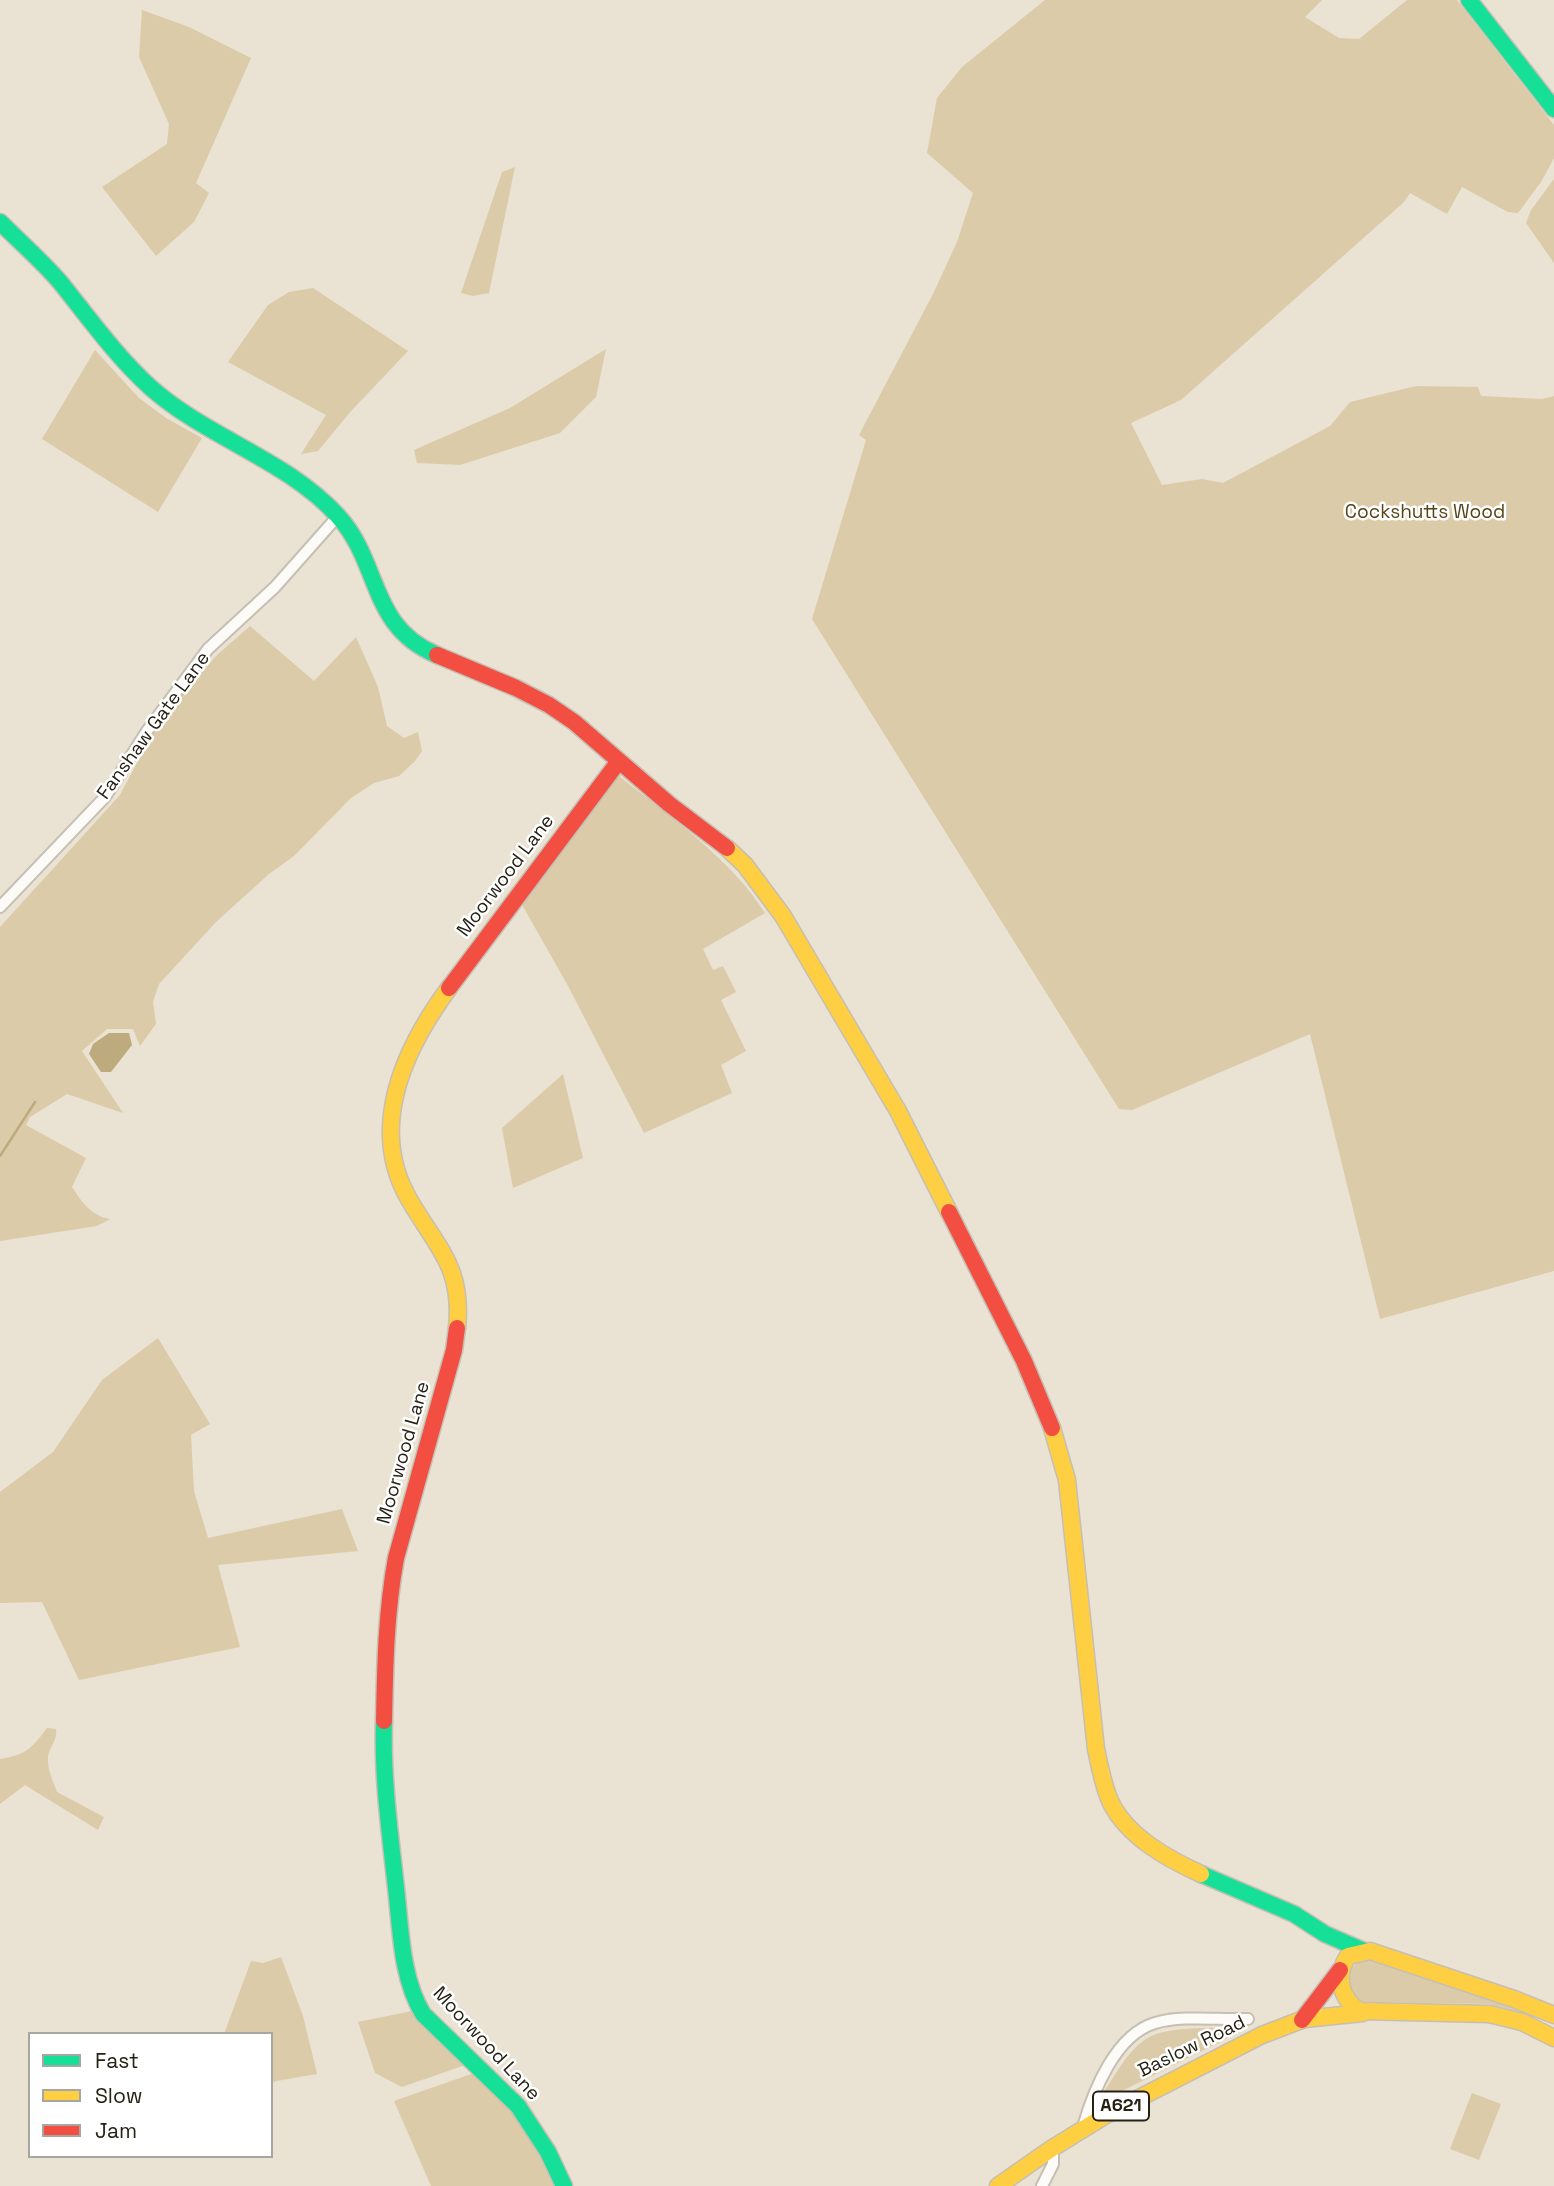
<!DOCTYPE html>
<html>
<head>
<meta charset="utf-8">
<style>
  body { margin:0 }
  #map { position:relative; width:1554px; height:2186px; overflow:hidden; background:#eae2d2; font-family:"Space Grotesk",sans-serif }
  canvas { display:block }
  .legend { position:absolute; left:28px; top:2032px; width:245px; height:126px; box-sizing:border-box; background:#fff; border:2px solid #a8a6a1; margin:0; padding:9px 12px; list-style:none; font-size:21px; color:#262115 }
  .legend li { display:flex; align-items:center; gap:14px; height:35px }
  .legend b { width:35px; border:2px solid #a8a6a1 }
</style>
</head>
<body>
<div id="map">
<canvas width="1554" height="2186"></canvas>
<ul class="legend">
<li><b style="height:9px;background:#16e098"></b>Fast</li>
<li><b style="height:9px;background:#ffcf43"></b>Slow</li>
<li><b style="height:9px;background:#f24e42"></b>Jam</li>
</ul>
</div>
<script>
const context = document.querySelector('canvas').getContext('2d');
context.lineJoin = 'round';
function fillPath(path, color) { context.fillStyle = color; context.fill(path, 'evenodd'); }
function trace(path, color, width, dash) { context.strokeStyle = color; context.lineWidth = width; context.lineCap = dash ? 'butt' : 'round'; context.setLineDash(dash || []); context.stroke(path); }
function drawText(font, color, halo, rows, align = 'center') {
  context.font = font + ' "Space Grotesk",sans-serif'; context.lineWidth = 5; context.setLineDash([]); context.textBaseline = 'middle'; context.strokeStyle = halo; context.fillStyle = color; for (const [text, x, y, turn = 0] of rows) {
    context.save(); context.translate(x, y); context.rotate((+turn || 0) * Math.PI / 180); context.textAlign = isNaN(turn) ? turn : align; if (halo) context.strokeText(text, 0, 0); context.fillText(text, 0, 0); context.restore();
  }
}
fillPath(new Path2D(`
  M1045,0H1322L1305,17L1339,38L1359,39L1407,0H1457L1554,125V158L1541,182L1518,213L1508,212L1462,187L1447,214L1410,193L1404,202L1181,400L1131,423L1162,485L1202,479L1223,483L1330,426L1350,402L1416,386L1478,387L1481,396L1542,399L1554,396V1271L1380,1319L1310,1034L1132,1110L1119,1109L812,619L866,440L859,435L933,294L957,242L973,193L927,153L937,98L962,67Z
  M142,10L189,27L251,58L196,183L209,193L194,222L156,256L102,187L167,144L169,124L139,57Z
  M515,167L489,293L473,296L461,293L502,172Z
  M1554,179V263L1526,223L1531,210Z
  M313,288L408,351L352,410L318,451L301,454L326,415L228,362L268,305L289,292Z
  M606,349L596,397L560,433L460,465L417,463L414,450L510,408Z
  M95,350L139,398L166,418L202,438L158,512L42,439Z
  M250,626L314,681L356,637L378,687L387,726L404,738L418,732L422,751L415,761L399,776L374,783L351,798L294,856L269,874L217,921L159,984L153,1002L156,1024L140,1046L133,1029H107L82,1051L123,1113L67,1094L30,1117L26,1125L86,1158L72,1187C82,1202 91,1216 110,1219L97,1226L0,1241V927L120,795L159,721L217,655Z
  M619,776C668,815 732,860 765,913L703,949L713,970L723,966L736,992L721,1000L746,1051L721,1065L732,1093L644,1133L567,984L521,903Z
  M563,1074L583,1158L513,1188L502,1128Z
  M158,1338L210,1424L191,1435L194,1491L208,1538L342,1509L358,1551L218,1565L240,1647L79,1680L42,1602L0,1603V1492L53,1452L102,1380Z
  M47,1728L56,1729C58,1740 49,1747 48,1757C47,1769 53,1781 57,1792L104,1817L98,1830L25,1785L0,1804V1759C26,1755 32,1748 47,1728Z
  M281,1957L303,2016L317,2074L271,2082V2034H224L251,1961L263,1963Z
  M1372,1959L1521,2010V2012L1488,2004L1363,2002C1339,1988 1343,1961 1372,1959Z
  M412,2011L423,2025L468,2064L402,2087L375,2073L358,2022Z
  M1239,2027L1238,2033L1102,2101V2095C1115,2076 1127,2051 1146,2039C1168,2025 1214,2029 1239,2027Z
  M477,2072L506,2100L546,2161L558,2186H431L394,2101Z
  M1472,2093L1501,2104L1479,2160L1450,2149Z`), '#dbcba8');
fillPath(new Path2D(`
  M109,1033H129L132,1045L111,1072H101L89,1054L93,1044Z`), '#bdaa7d');
trace(new Path2D(`
  M0,1156L35,1102`), '#bdaa7d', 2.5);
const street = new Path2D(`
  M0,907L105,797L147,731L208,649L275,587L338,516
  M1083,2127C1093,2092 1115,2035 1155,2023C1181,2015 1220,2020 1248,2019
  M1042,2186L1053,2164V2146`);
const fast = new Path2D(`
  M1469,0L1554,109
  M0,222C20,242 42,261 60,282C89,318 116,356 150,387C207,438 286,459 338,516C381,563 369,627 437,655
  M384,1721C382,1777 390,1833 396,1888C401,1931 401,1977 423,2014L518,2106L548,2152L564,2186
  M1201,1874L1294,1914L1325,1934L1364,1951`);
const slow = new Path2D(`
  M727,848L745,865L783,916L898,1111L949,1212
  M449,988C404,1049 367,1129 410,1201C438,1249 463,1267 457,1328
  M1052,1428L1067,1480L1096,1749C1100,1767 1103,1786 1111,1803C1128,1837 1168,1859 1201,1874
  M1554,2015L1514,1999L1370,1951L1348,1956C1335,1975 1340,1999 1360,2011L1489,2014L1522,2022L1554,2038
  M998,2186L1051,2149L1106,2115L1262,2035L1304,2019L1363,2013`);
const jam = new Path2D(`
  M437,655L516,688L549,705L574,722L669,804L727,848
  M449,988L619,761
  M949,1212L1024,1361L1052,1428
  M384,1721C385,1666 386,1612 396,1558L454,1350L457,1328
  M1302,2020L1340,1970`);
trace(street, '#c6bfb3', 14);
trace(fast, '#c6bfb3', 19);
trace(slow, '#c6bfb3', 19);
trace(jam, '#c6bfb3', 19);
trace(street, '#fcfbf8', 10);
trace(fast, '#16e098', 16);
trace(slow, '#ffcf43', 16);
trace(jam, '#f24e42', 16);
for (const [x, y, w] of [
  [1121,2106,56]
]) { const box = new Path2D(); box.roundRect(x - w / 2, y - 14.5, w, 29, 5); context.fillStyle = '#fff'; context.fill(box); trace(box, '#262115', 2); }
drawText('bold 18px', '#262115', null, [
  ["A621",1121,2106]
]);
drawText('19px', '#564416', '#fff', [
  ["Cockshutts Wood",1425,513]
]);
drawText('19px', '#262115', '#fff', [
  ["Fanshaw Gate Lane",154,726,-54],
  ["Moorwood Lane",506,876,-53],
  ["Moorwood Lane",404,1453,-74],
  ["Moorwood Lane",486,2044,47],
  ["Baslow Road",1192,2047,-26]
]);
</script>
</body>
</html>
